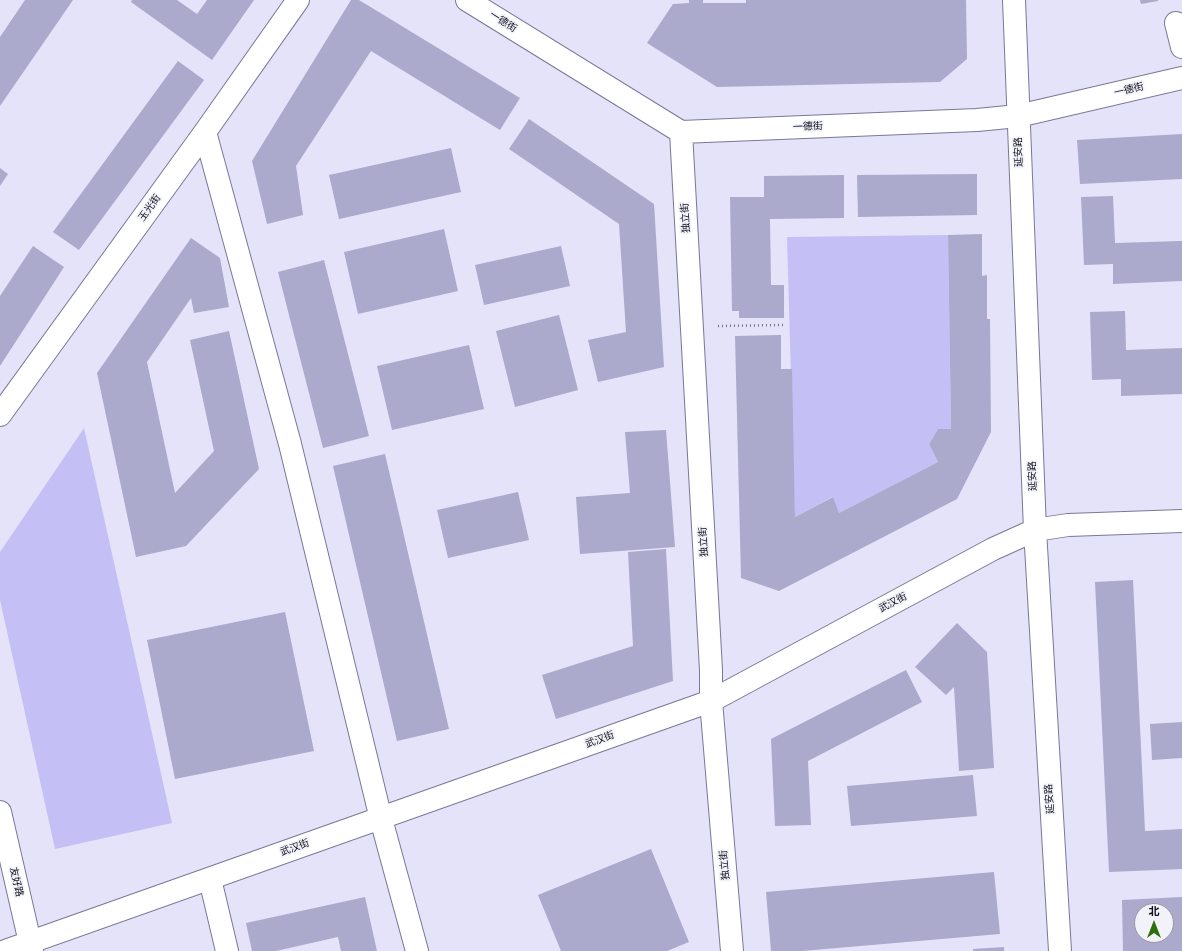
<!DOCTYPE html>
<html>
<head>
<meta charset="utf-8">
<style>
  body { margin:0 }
  #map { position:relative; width:1182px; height:951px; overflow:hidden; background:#e4e3f9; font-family:Signika,"Noto Sans SC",sans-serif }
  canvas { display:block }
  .north { position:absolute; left:1134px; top:903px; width:40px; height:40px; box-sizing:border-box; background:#f2f2fa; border:1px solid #9898a1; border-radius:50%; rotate:0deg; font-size:11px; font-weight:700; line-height:16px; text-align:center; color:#11101c }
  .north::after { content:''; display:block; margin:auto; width:14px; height:18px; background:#2d6f09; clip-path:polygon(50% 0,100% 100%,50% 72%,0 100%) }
</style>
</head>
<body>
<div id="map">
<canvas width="1182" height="951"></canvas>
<div class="north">北</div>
</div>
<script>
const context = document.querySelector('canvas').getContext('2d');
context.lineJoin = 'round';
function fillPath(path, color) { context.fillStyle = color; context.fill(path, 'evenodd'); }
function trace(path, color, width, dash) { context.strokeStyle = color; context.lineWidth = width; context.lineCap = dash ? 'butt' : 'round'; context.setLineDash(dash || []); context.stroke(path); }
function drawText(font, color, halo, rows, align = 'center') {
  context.font = font + ' Signika,"Noto Sans SC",sans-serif'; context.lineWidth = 3.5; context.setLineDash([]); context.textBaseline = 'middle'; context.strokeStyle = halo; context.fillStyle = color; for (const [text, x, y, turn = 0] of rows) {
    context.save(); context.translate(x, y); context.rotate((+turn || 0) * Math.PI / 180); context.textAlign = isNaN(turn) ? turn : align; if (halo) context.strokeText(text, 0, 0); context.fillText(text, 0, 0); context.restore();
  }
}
fillPath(new Path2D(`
  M948,235L951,429H938L929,444L938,462L839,513L832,497L795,517L787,237Z
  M84,428L172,823L55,849L0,600V552Z`), '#c4c0f5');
fillPath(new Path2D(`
  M25,0H73L0,106V37Z
  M132,0H177L197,14L207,0H254L212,60L131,2Z
  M351,0H359L520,98L500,130L371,51L296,166L303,215L267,224L252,161Z
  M689,0H703V3H746V0H966L967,59L940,82L717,87L647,43L673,4L689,3Z
  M1140,0H1158V1L1141,4Z
  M178,61L204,80L79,250L53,232Z
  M529,119L654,204L664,367L598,382L588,340L626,332L619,224L509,149Z
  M1182,134V179L1080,184L1077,140Z
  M451,148L461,192L339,219L329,175Z
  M0,168L8,174L0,186Z
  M977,174V215L858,217L857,175Z
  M844,175V218L770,219L771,285H784V318H739V311H732L730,197H764V176Z
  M1113,196L1115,243L1182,241V281L1113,284V264L1084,265L1081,197Z
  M444,229L458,291L358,314L344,252Z
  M982,234V276L987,275V319H990L991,432L957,499L779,591L741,578L735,336L781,335V369H792L795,517L833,497L839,513L938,462L929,444L938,429H951L948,235Z
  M191,238L220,258L229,307L194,313L191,298L147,362L175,493L214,451L190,340L229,331L259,469L186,546L136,557L97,373Z
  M33,246L64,267L0,366V296Z
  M561,246L570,286L484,305L475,265Z
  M324,260L369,436L323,448L278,272Z
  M1125,311L1126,350L1182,348V394L1121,396V379L1092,380L1090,312Z
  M559,315L578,390L515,407L496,331Z
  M469,345L484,409L392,430L377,366Z
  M666,430L675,547L580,554L576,497L630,493L625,432Z
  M385,454L449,729L397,741L333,466Z
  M518,492L529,540L448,558L437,510Z
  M666,549L673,681L556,719L542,675L633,646L628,552Z
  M1133,580L1145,831L1182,829V869L1109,872L1095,582Z
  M285,612L314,751L175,779L147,640Z
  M957,623L987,652L994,768L959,771L954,687L946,695L915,667Z
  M906,670L922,702L808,761L811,825L775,826L771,739Z
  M1182,722V758L1152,760L1150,724Z
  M973,775L977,816L851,826L847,786Z
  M651,849L689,942L667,951H561L538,895Z
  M994,872L1000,934L802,951H771L766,892Z
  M365,897L377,951H341L338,937L276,951H252L246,923Z
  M1182,897V951H1123L1122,900ZM1142,911H1166V935H1142Z
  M1004,947V951H973V949Z`), '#aba9cc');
const minor = new Path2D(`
  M467,0L681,132L977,120L1018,116L1182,78
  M1176,23L1182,47
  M205,132L290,444L381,819L417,951
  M681,132L711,670V701L732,951
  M0,415L205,132L298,0
  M0,812L32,951
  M210,879L227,951`);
const major = new Path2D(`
  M1014,0L1035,530L1060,951
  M5,951L711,701L993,549L1035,530L1068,525L1182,521`);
trace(minor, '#7a7798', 24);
trace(major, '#7a7798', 24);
trace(new Path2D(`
  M718,326L783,325`), '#767586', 2.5, [1, 3]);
trace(minor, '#fff', 22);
trace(major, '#fff', 22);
drawText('10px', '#11101c', '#f2f2fa', [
  ["一德街",503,22,32],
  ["一德街",1129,90,-13],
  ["一德街",808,127,-2],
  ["延安路",1019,152,-92],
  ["玉光街",150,208,-54],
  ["独立街",686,218,-93],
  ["延安路",1033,476,-92],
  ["独立街",704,542,-93],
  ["武汉街",893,603,-28],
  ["武汉街",600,740,-20],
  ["延安路",1050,799,-94],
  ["武汉街",295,848,-20],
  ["独立街",725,865,-95],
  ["友好路",16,882,77]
]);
</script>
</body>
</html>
